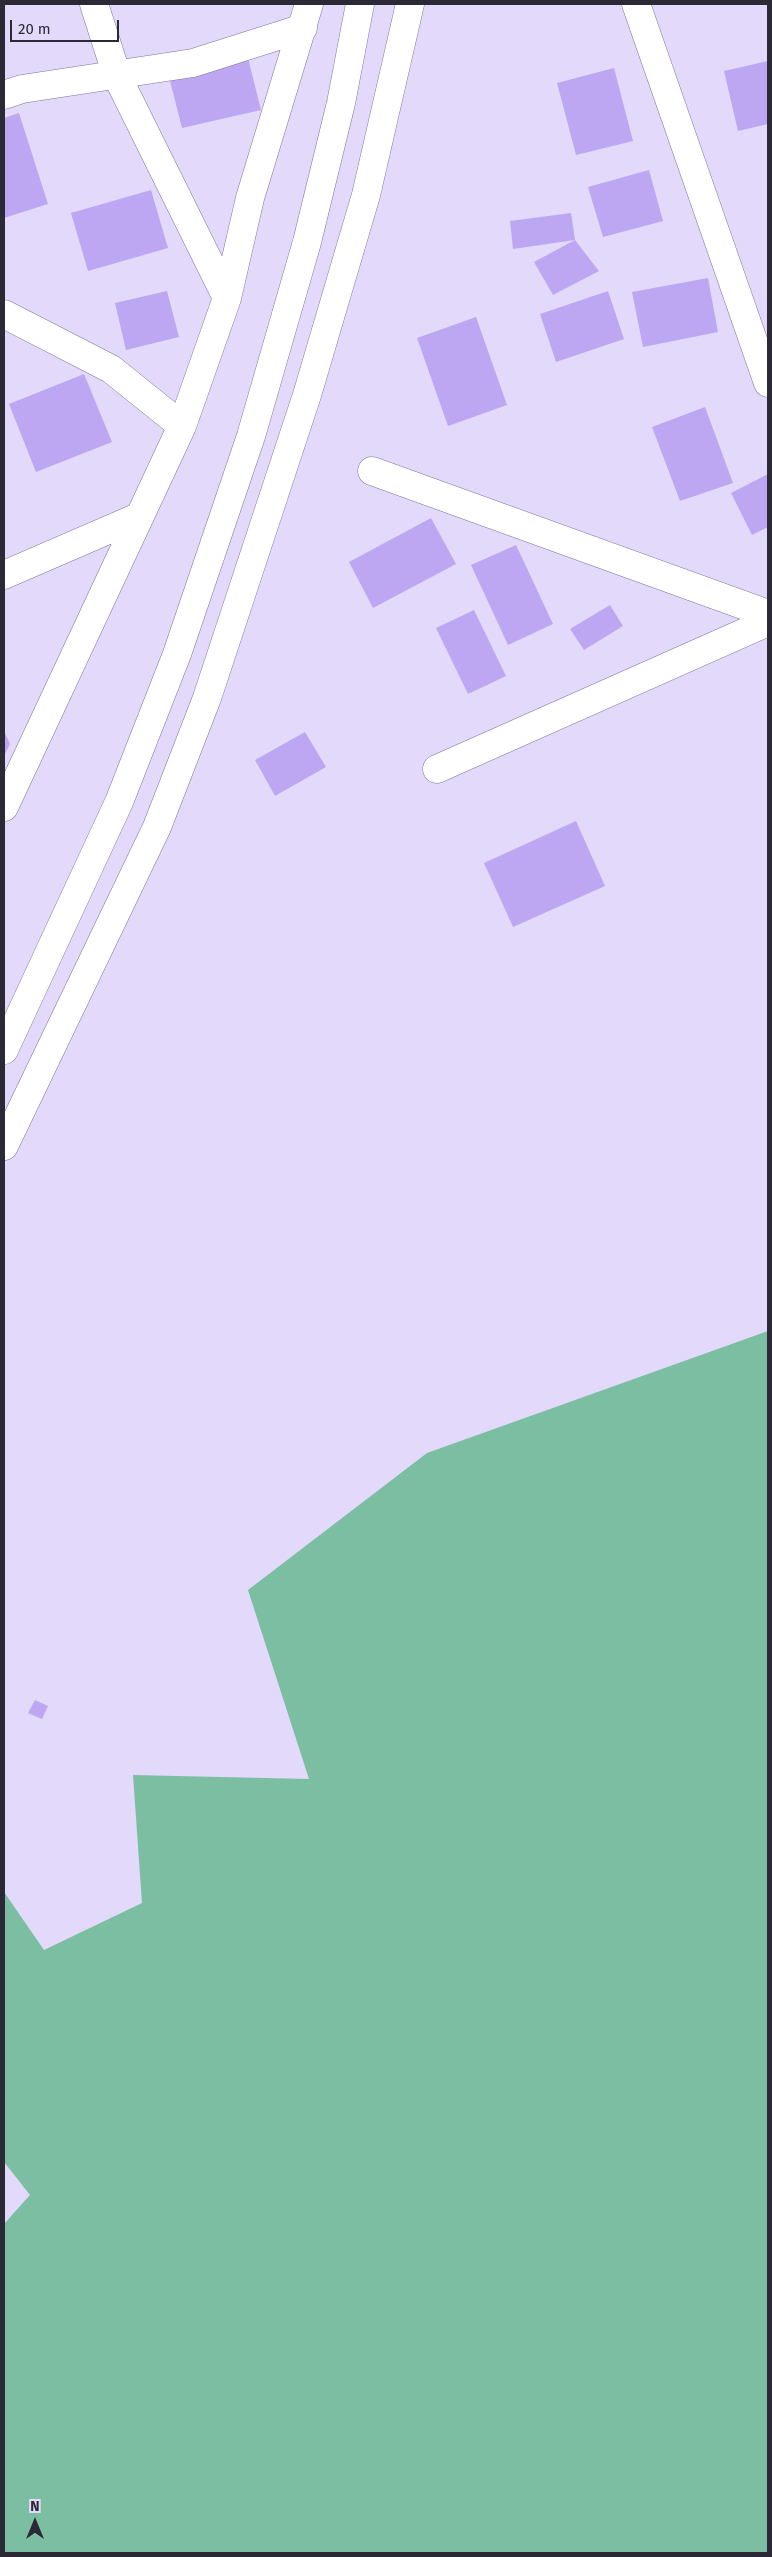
<!DOCTYPE html>
<html>
<head>
<meta charset="utf-8">
<style>
  body { margin:0 }
  #map { position:relative; width:772px; height:2557px; overflow:hidden; background:#e2d9fb; font-family:"Fira Sans",sans-serif }
  canvas { display:block }
  .frame { position:absolute; inset:0; border:5px solid #2c2936; pointer-events:none }
  .north { position:absolute; left:10px; top:2497px; width:50px; height:50px; -webkit-text-stroke:4px #e2d9fb; paint-order:stroke; rotate:0deg; font-size:14px; font-weight:700; line-height:20px; text-align:center; color:#2c2936 }
  .north::after { content:''; display:block; margin:auto; width:18px; height:22px; background:#2c2936; clip-path:polygon(50% 0,100% 100%,50% 72%,0 100%) }
  .scale { position:absolute; left:10px; top:20px; width:109px; height:22px; box-sizing:border-box; border:2px solid #2c2936; border-top:0; padding-left:6px; font-size:15px; line-height:18px; white-space:nowrap; color:#2c2936; -webkit-text-stroke:4px #e2d9fb; paint-order:stroke }
</style>
</head>
<body>
<div id="map">
<canvas width="772" height="2557"></canvas>
<div class="frame"></div>
<div class="north">N</div>
<div class="scale">20 m</div>
</div>
<script>
const context = document.querySelector('canvas').getContext('2d');
context.lineJoin = 'round';
function fillPath(path, color) { context.fillStyle = color; context.fill(path, 'evenodd'); }
function trace(path, color, width, dash) { context.strokeStyle = color; context.lineWidth = width; context.lineCap = dash ? 'butt' : 'round'; context.setLineDash(dash || []); context.stroke(path); }
fillPath(new Path2D(`
  M768,1331V2553H4V2224L30,2195L4,2162V1892L44,1950L142,1903L133,1775L309,1779L248,1590L427,1453Z`), '#7cbea1');
fillPath(new Path2D(`
  M248,58L261,110L182,128L169,77Z
  M768,61V124L738,131L724,71Z
  M614,68L633,141L576,155L557,83Z
  M19,113L48,204L4,218V118Z
  M649,170L663,221L603,237L588,187Z
  M151,190L168,248L88,271L71,213Z
  M571,213L575,240L513,249L510,221Z
  M575,240L599,271L553,295L534,262Z
  M708,278L718,332L643,347L632,292Z
  M167,291L179,337L126,350L115,303Z
  M608,291L624,339L556,362L540,314Z
  M476,317L507,405L448,426L417,338Z
  M84,374L112,442L36,472L9,404Z
  M705,407L733,483L680,501L652,427Z
  M768,474V527L752,535L731,493Z
  M431,518L456,564L373,608L349,562Z
  M516,545L553,624L508,645L471,565Z
  M610,605L623,626L584,650L570,629Z
  M474,610L506,676L468,694L436,628Z
  M4,731L10,744L4,756Z
  M305,732L326,767L275,796L255,760Z
  M576,821L605,886L513,927L484,863Z
  M35,1700L48,1706L42,1719L28,1713Z`), '#bda7f2');
const minor = new Path2D(`
  M94,4L117,76L227,298
  M636,4L768,383
  M4,95L22,89L193,63L303,28
  M4,314L111,369L182,426
  M372,471L768,614
  M4,575L138,517
  M437,769L768,622
  M4,807L182,426L227,298L250,198L309,4`);
const highway = new Path2D(`
  M4,1050L119,802L177,654L251,436L307,242L341,103L360,4
  M4,1146L157,827L207,698L307,395L366,195L410,4`);
trace(minor, '#7e7695', 29);
trace(highway, '#7e7695', 29);
trace(minor, '#fff', 28);
trace(highway, '#fff', 28);
</script>
</body>
</html>
